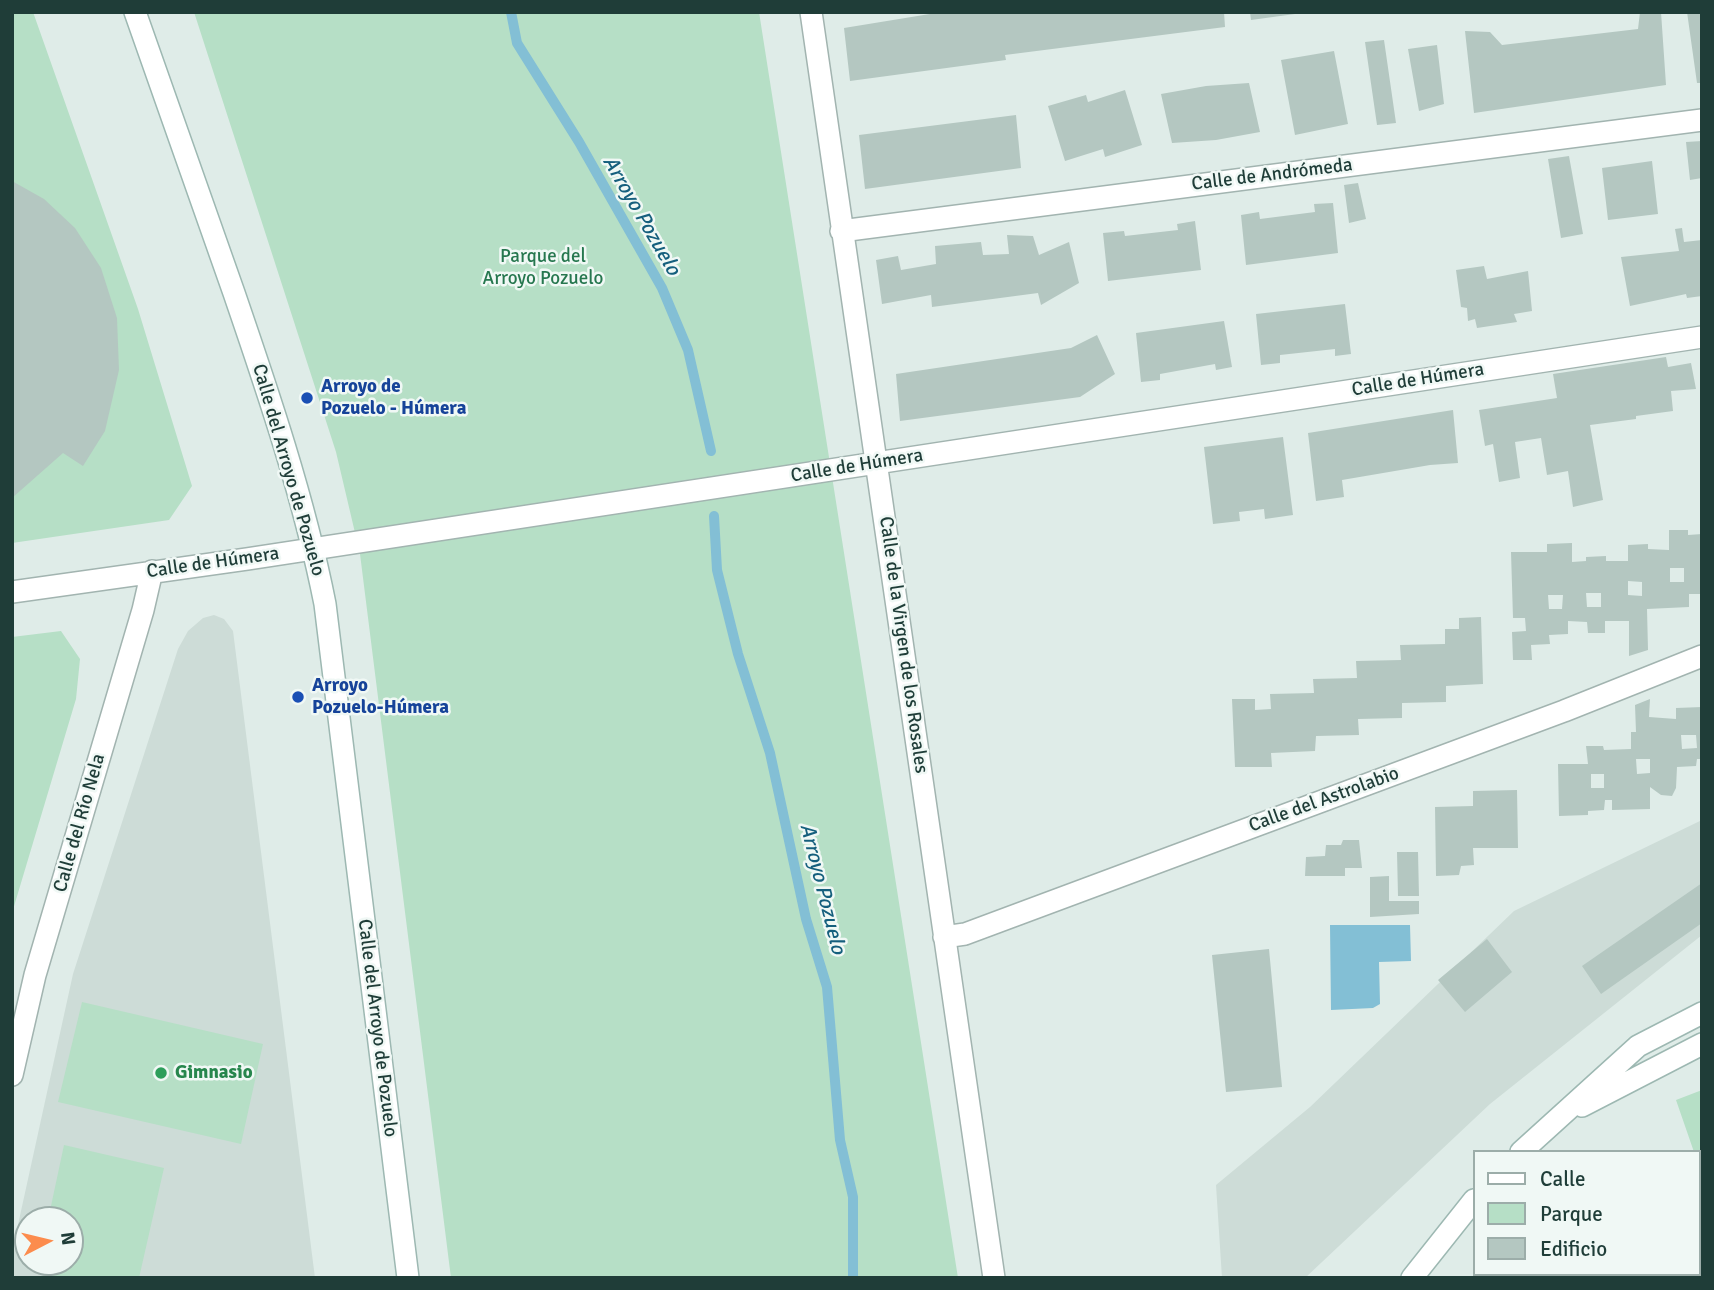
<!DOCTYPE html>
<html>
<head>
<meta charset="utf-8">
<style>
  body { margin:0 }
  #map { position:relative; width:1714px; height:1290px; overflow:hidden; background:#dfece8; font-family:Signika,sans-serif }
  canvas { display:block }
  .frame { position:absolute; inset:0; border:14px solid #1f3d38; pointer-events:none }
  .legend { position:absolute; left:1473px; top:1150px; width:228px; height:126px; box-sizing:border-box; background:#f0f8f5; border:2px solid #9cada9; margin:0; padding:9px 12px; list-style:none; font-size:21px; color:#1f3d38 }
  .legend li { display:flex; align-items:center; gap:14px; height:35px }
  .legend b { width:35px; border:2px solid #9cada9 }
  .north { position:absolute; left:14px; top:1206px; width:70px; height:70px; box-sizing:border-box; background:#f0f8f5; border:2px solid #9cada9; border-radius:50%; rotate:83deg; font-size:19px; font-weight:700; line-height:28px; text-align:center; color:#1f3d38 }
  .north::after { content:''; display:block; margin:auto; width:24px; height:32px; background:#fc8c4d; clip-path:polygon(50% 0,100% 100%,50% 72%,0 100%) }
</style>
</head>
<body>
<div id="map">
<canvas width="1714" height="1290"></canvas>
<div class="frame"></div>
<ul class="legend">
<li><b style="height:9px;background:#fff"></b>Calle</li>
<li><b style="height:19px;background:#b6dfc6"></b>Parque</li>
<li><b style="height:19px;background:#b4c7c1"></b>Edificio</li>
</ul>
<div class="north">N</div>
</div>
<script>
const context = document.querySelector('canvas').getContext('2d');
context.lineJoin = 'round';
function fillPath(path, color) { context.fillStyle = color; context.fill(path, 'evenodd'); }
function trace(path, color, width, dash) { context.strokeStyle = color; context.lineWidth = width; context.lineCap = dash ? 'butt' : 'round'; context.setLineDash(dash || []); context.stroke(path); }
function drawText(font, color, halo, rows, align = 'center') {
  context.font = font + ' Signika,sans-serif'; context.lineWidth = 5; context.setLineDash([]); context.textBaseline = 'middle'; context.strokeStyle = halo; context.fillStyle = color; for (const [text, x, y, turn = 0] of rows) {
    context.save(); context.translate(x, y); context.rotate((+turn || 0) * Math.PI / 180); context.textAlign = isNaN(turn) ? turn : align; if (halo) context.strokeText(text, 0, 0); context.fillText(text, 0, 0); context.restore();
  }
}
fillPath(new Path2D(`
  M214,615L224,619L233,631L315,1278H12V1252L73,974L178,649L188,631L203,618ZM28,1220H70V1262H28Z
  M1702,820V935L1490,1104L1305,1278H1222L1216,1185L1310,1107L1514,911Z`), '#cddcd7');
fillPath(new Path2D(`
  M12,12H33L138,309L192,486L169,520L12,543Z
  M194,12H759L958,1278H451L360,554L336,452Z
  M61,631L80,659L76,699L12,913V637Z
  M82,1002L263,1044L241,1144L58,1102Z
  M1702,1090V1173L1698,1163V1152H1694L1676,1100Z
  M64,1145L164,1168L139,1278H56L36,1273L38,1262H70V1220H48Z`), '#b6dfc6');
fillPath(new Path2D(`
  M1330,925H1410L1411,961L1379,962L1380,1004L1373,1008L1331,1010Z`), '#83bfd5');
trace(new Path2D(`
  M511,12L517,43L579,142L662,288L688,350L711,451
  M714,516L717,570L738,654L770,753L806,919L827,987L840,1140L853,1197V1278`), '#83bfd5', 10);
fillPath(new Path2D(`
  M942,12H1224L1225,27L1005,55L1006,60L850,81L844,28Z
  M1250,12H1295V14L1251,20Z
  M1640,12H1661L1666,85L1474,113L1465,31L1490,32L1502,45L1638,29Z
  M1687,12H1702V83H1697Z
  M1384,40L1396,123L1377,125L1365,42Z
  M1437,45L1444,104L1419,111L1408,49Z
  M1334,51L1348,124L1295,135L1281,60Z
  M1249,83L1260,132L1216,140L1172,143L1161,94L1206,86Z
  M1125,90L1142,145L1105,157L1103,149L1065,161L1048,106L1086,95L1088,102Z
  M1016,115L1021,168L865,189L859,135Z
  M1702,141V178L1690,180L1686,142Z
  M1569,156L1583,234L1561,238L1548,159Z
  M1652,161L1658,214L1608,220L1602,168Z
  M12,181L44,199L75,228L101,268L117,318L119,370L105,431L83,466L63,453L12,498Z
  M1358,183L1366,219L1349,223L1344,185Z
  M1333,203L1338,253L1246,265L1241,215L1259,212L1260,219L1315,212L1314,204Z
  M1195,221L1201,270L1108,281L1103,233L1124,231L1125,236L1178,230L1177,224Z
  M1682,228L1684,242L1702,240V296L1687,298L1686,294L1630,306L1621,257L1679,251L1675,229Z
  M1007,235L1033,236L1039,255L1069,242L1079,283L1041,305L1038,293L932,307L931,295L882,304L876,260L898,256L901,270L936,264L935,246L981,242L983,255L1009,254Z
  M1484,266L1487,279L1528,271L1532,311L1514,314L1517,322L1477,328L1475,319L1468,321L1467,308L1461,307L1456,270Z
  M1345,304L1351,354L1335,356V349L1280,355V363L1261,365L1256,314Z
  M1224,321L1232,367L1216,370L1215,364L1160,374V380L1141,382L1136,333Z
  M1097,335L1115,374L1080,397L900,421L896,374L1071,348Z
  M1666,357L1668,367L1691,363L1696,389L1671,391L1673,411L1636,416V419L1590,425L1603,500L1573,507L1568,471L1547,475L1541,438L1515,442L1520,478L1499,482L1493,444L1485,446L1479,410L1557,398L1553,374Z
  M1453,410L1458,463L1430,465L1342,480L1344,497L1316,501L1308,433Z
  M1283,437L1293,515L1265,519L1264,509L1239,512L1240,521L1213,524L1204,447Z
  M1669,530H1688V535L1702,534V594H1689V607L1647,609L1648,650L1629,656V621H1605V633H1588L1587,622L1568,621V634L1549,635L1550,644L1531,645L1532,660H1513L1512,632L1526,631L1525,618H1513L1511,552H1547V544L1572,543V562L1586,561V557L1606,556V561H1628V545L1648,544V549L1669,550ZM1670,568H1684V582H1670ZM1628,581L1642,582V596L1628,595ZM1586,593H1601V607H1587ZM1548,595H1563L1562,609H1549Z
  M1481,617L1483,684L1446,686V702L1402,703V718L1358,719L1359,735L1316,736L1315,751L1271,753L1272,767H1235L1232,699H1255V710L1271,709L1270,694L1314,693L1313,679L1357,678L1356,661L1401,660L1400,645L1445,644V629H1459V618Z
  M1650,699L1649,717L1676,719V708L1702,707V759H1697L1696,766L1677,767L1676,788L1672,796L1661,795L1650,787V809L1612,810V800H1605L1604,810L1588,811V815L1559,816L1558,764H1588L1586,746H1603L1604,750L1631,749V732H1636L1635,705ZM1681,735H1696L1697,748L1682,749ZM1636,759H1650V773L1637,774ZM1591,774H1604V788H1591Z
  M1517,790L1518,848H1473L1474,865L1461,866L1459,875L1436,876L1435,807L1473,806V791Z
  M1343,840H1359L1362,868H1345V876H1305L1306,857L1325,856L1326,845H1341Z
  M1397,852H1418L1419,896H1398Z
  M1389,876V901H1419V914L1370,917V877Z
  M1702,883V923L1601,994L1582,966Z
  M1487,939L1512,972L1465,1012L1438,980Z
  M1269,949L1282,1087L1226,1092L1212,955Z
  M1598,1274H1656L1659,1278H1595Z`), '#b4c7c1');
const minor = new Path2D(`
  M811,12L994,1278
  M841,231L1702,120
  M12,592L247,559L1702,337
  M944,937L965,934L1564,711L1702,656
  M12,1075L35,975L143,610L152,571`);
const secondary = new Path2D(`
  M135,12C168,106 201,200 234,293C269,395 304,498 325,604L408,1278
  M1582,1106L1702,1044
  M1521,1152L1638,1046L1702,1013
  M1412,1278L1474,1200`);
trace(minor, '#a2b4b0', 24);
trace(secondary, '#9db8b2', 24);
trace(minor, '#fff', 21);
trace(secondary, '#fff', 21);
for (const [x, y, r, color] of [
  [307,398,7,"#1a4fb4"],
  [298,697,7,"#1a4fb4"],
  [161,1073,7,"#2e9e5b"]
]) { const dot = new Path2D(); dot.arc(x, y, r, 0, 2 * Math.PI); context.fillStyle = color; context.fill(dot); trace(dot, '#f0f8f5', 2.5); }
drawText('19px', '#1f3d38', '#f0f8f5', [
  ["Calle de Andrómeda",1272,175,-7],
  ["Calle de Húmera",1418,380,-9],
  ["Calle de Húmera",857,466,-9],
  ["Calle del Arroyo de Pozuelo",288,470,74],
  ["Calle de Húmera",213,563,-8],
  ["Calle de la Virgen de los Rosales",903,645,82],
  ["Calle del Astrolabio",1324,800,-20],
  ["Calle del Río Nela",80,823,-74],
  ["Calle del Arroyo de Pozuelo",377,1028,83]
]);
drawText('19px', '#26774f', '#f0f8f5', [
  ["Parque del",543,257],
  ["Arroyo Pozuelo",543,279]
]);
drawText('bold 19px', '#164399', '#f0f8f5', [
  ["Arroyo de",321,387],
  ["Pozuelo - Húmera",321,409],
  ["Arroyo",312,686],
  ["Pozuelo-Húmera",312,708]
], 'left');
drawText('bold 19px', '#27864d', '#f0f8f5', [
  ["Gimnasio",175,1073]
], 'left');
drawText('italic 21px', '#155f7d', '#f0f8f5', [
  ["Arroyo Pozuelo",641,216,60],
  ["Arroyo Pozuelo",822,889,76]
]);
</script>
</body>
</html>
